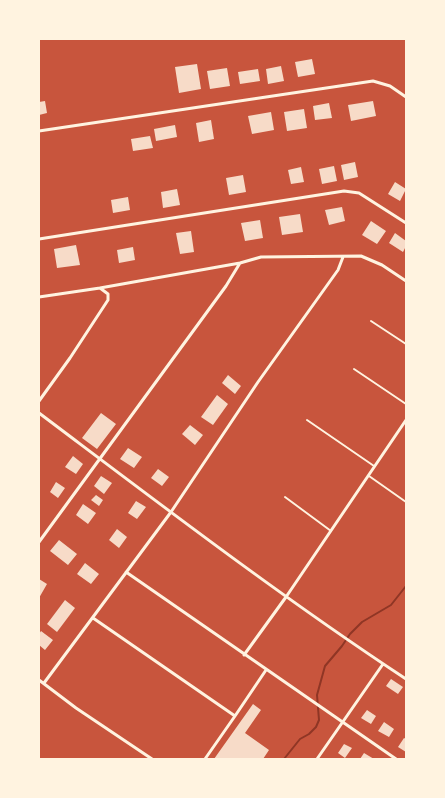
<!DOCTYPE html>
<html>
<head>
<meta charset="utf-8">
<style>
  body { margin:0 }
  #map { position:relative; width:445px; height:798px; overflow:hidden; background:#c8553d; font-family:"PT Sans",sans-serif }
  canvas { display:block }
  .frame { position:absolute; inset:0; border:40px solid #fff3e0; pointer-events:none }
</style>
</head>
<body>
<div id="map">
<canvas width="445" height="798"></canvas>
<div class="frame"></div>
</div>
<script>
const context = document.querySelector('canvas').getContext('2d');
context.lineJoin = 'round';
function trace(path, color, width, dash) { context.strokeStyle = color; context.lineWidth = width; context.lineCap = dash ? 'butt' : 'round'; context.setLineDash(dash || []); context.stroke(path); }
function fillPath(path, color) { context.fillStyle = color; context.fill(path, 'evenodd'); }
trace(new Path2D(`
  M284,759L300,739L309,734L316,727L319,720L317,695L325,666L342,646L350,634L362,622L391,605L406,586`), '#8f3625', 2);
fillPath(new Path2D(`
  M312,59L315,74L298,77L295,62Z
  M197,64L201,89L179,93L175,67Z
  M281,66L284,81L268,84L266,69Z
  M227,68L230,86L210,89L207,71Z
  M258,69L260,81L240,84L238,72Z
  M45,101L47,113L39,115V102Z
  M373,101L376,116L351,121L348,105Z
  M329,103L332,118L315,120L313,106Z
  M304,109L307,128L287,131L284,112Z
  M271,112L274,130L252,134L248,116Z
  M211,120L214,139L199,142L196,123Z
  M175,125L177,137L156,141L154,129Z
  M150,136L153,148L133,151L131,139Z
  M355,162L358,177L344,180L341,165Z
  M334,166L337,181L322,184L319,169Z
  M301,167L304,182L291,184L288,170Z
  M243,175L246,192L229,195L226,178Z
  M395,182L406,189L400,201L388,194Z
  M177,189L180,205L163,208L161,192Z
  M128,197L130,210L113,213L111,200Z
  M342,207L345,221L329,225L325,210Z
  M300,214L303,232L282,235L279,217Z
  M260,220L263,238L245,241L241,223Z
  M371,221L386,231L377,244L362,235Z
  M191,231L194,252L180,254L176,233Z
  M395,233L406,241V246L403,252L389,243Z
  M76,245L80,265L57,268L54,249Z
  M133,247L135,260L119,263L117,250Z
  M228,375L241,386L235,394L222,383Z
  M217,395L228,404L213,425L201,417Z
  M101,413L116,424L97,449L82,438Z
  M190,425L203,435L195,445L182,434Z
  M128,448L142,457L134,468L120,459Z
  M73,456L83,464L76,474L65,467Z
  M158,469L169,477L162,486L151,478Z
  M101,476L112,483L104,494L94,486Z
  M56,482L65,488L58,498L50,492Z
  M96,495L103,500L99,506L91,500Z
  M136,501L146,507L137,519L128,513Z
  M83,504L96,513L88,524L76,515Z
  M117,529L127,537L119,548L109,540Z
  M59,540L77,554L68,565L50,551Z
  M85,563L99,574L91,584L77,574Z
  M39,579L47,584L39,598Z
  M65,600L75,608L57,632L47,624Z
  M41,631L53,640L45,650L39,645V634Z
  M391,679L403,687L398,694L386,686Z
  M253,704L261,710L245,733L269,750L263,759H214Z
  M367,710L376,716L371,724L361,718Z
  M384,722L394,729L389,737L378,731Z
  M404,738L406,739V752L398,747Z
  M344,744L352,748L345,758L338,753Z
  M364,753L374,759H360Z`), '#f7dbc8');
trace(new Path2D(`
  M371,321L406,344
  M354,369L406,404
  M307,420L374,466
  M369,476L406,502
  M285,497L331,531`), '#fff3e0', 2);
trace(new Path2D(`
  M39,131L373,81L390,86L406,97
  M39,239L344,191L359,193L406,223
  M100,288L240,263L261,257L361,256L382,265L406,281
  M39,297L100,288L108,294V300L70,358L39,401
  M39,413C160,504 280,596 406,679
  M39,542L226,286L240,263
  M126,572L396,759
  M93,618L235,716L266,670
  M244,655L286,597L406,420
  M39,680L76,708L152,759
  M44,683L171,512L258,382L338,270L343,257
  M205,759L235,716
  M317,759L383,664`), '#fff3e0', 3);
</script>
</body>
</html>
